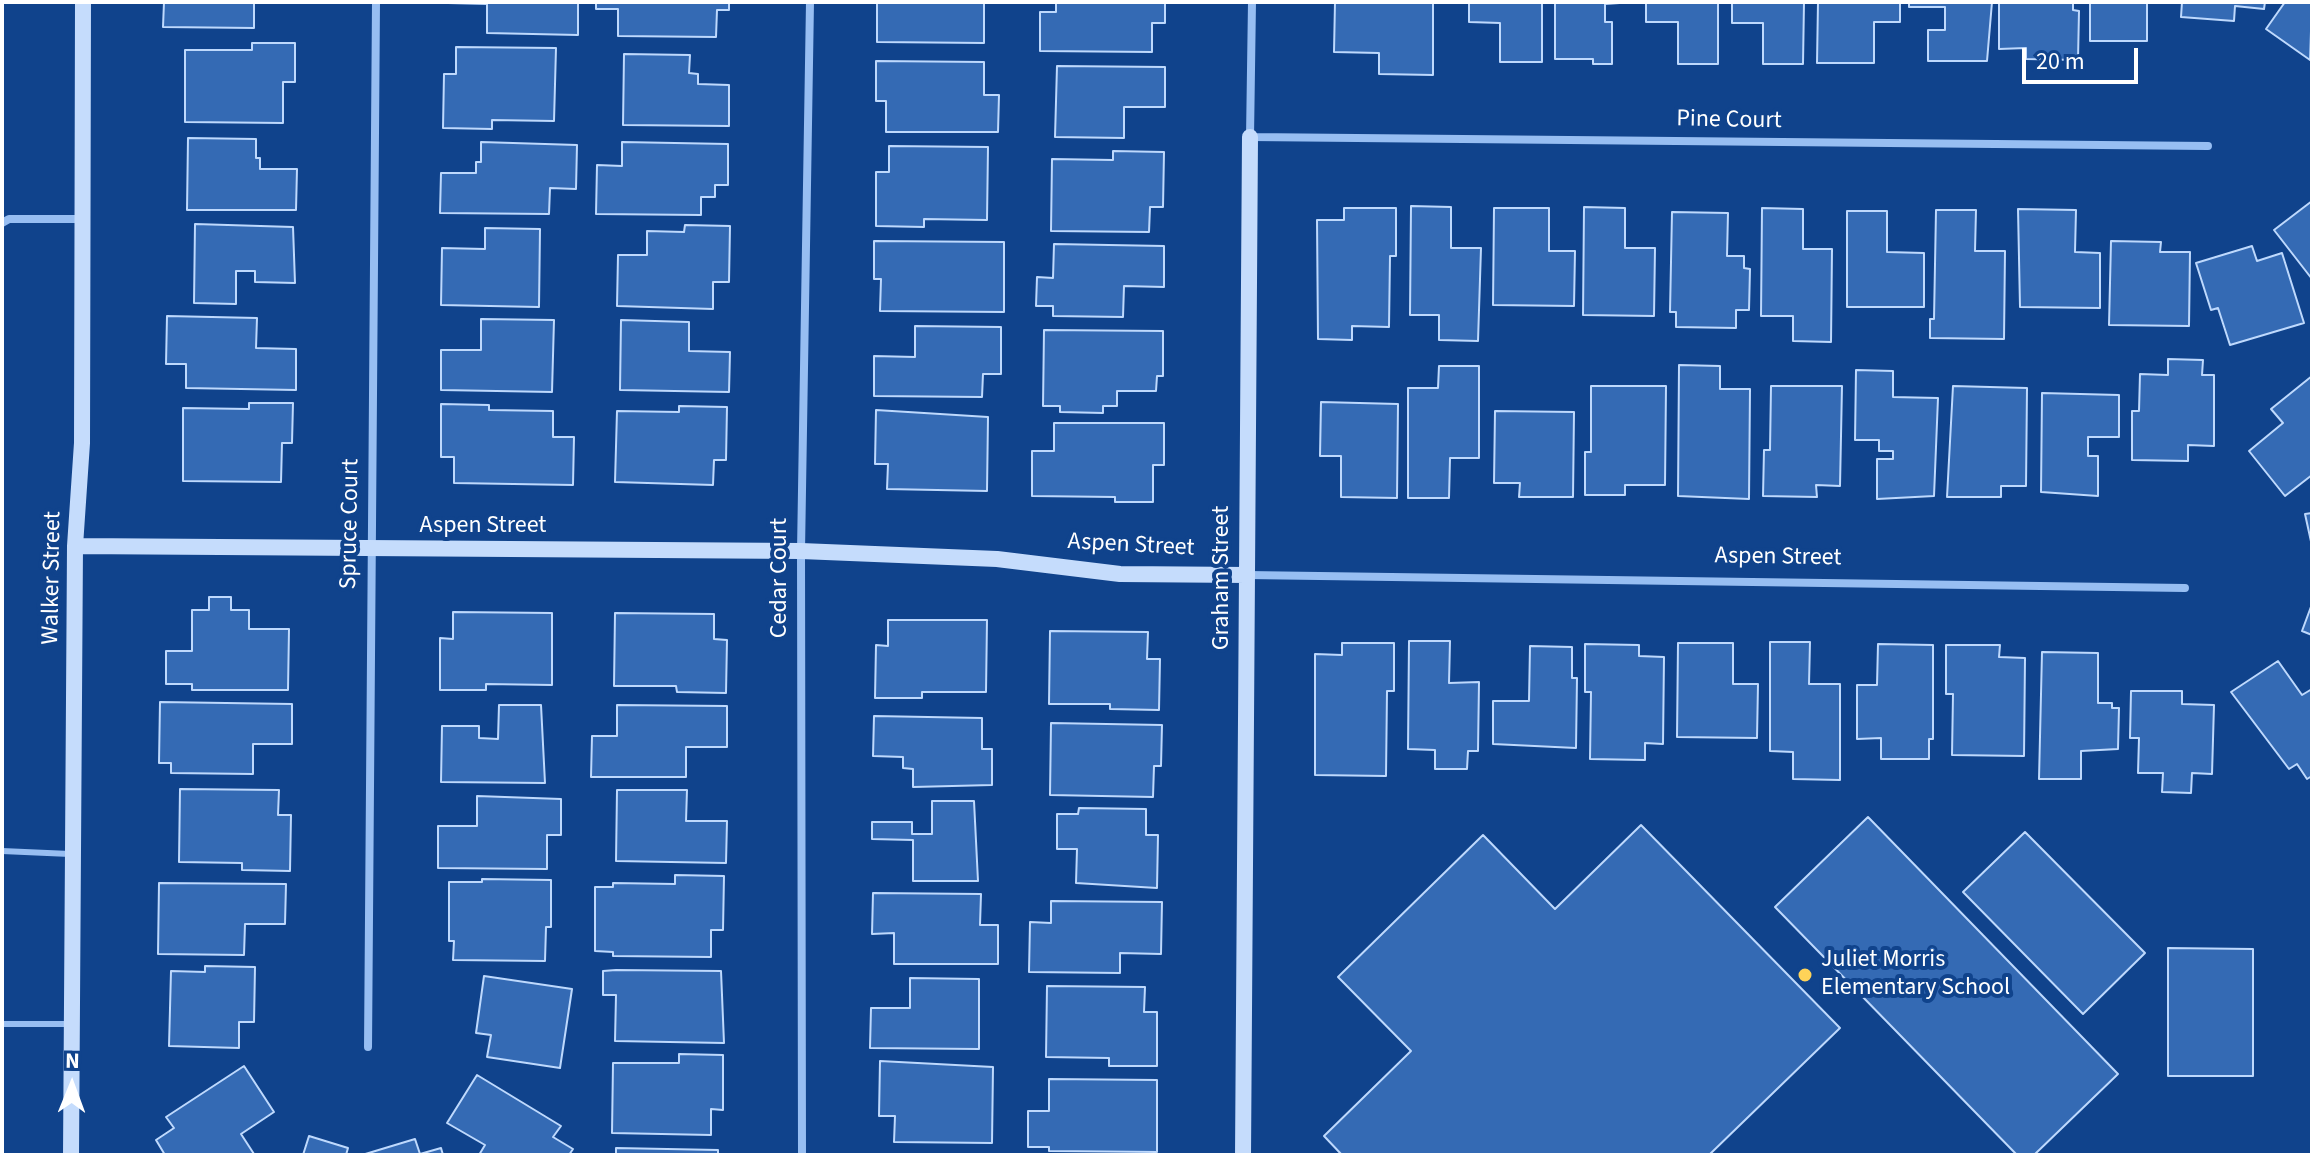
<!DOCTYPE html>
<html>
<head>
<meta charset="utf-8">
<style>
  body { margin:0 }
  #map { position:relative; width:2314px; height:1157px; overflow:hidden; background:#10438c; font-family:"Source Sans 3",sans-serif }
  canvas { display:block }
  .frame { position:absolute; inset:0; border:4px solid #fff; pointer-events:none }
  .north { position:absolute; left:32px; top:1045px; width:80px; height:80px; -webkit-text-stroke:6px #10438c; paint-order:stroke; rotate:1deg; font-size:22px; font-weight:700; line-height:32px; text-align:center; color:#fff }
  .north::after { content:''; display:block; margin:auto; width:28px; height:36px; background:#fff; clip-path:polygon(50% 0,100% 100%,50% 72%,0 100%) }
  .scale { position:absolute; left:2022px; top:48px; width:116px; height:36px; box-sizing:border-box; border:4px solid #fff; border-top:0; padding-left:10px; font-size:24px; line-height:28px; white-space:nowrap; color:#fff; -webkit-text-stroke:6px #10438c; paint-order:stroke }
</style>
</head>
<body>
<div id="map">
<canvas width="2314" height="1157"></canvas>
<div class="frame"></div>
<div class="north">N</div>
<div class="scale">20 m</div>
</div>
<script>
const context = document.querySelector('canvas').getContext('2d');
context.lineJoin = 'round';
function fillPath(path, color) { context.fillStyle = color; context.fill(path, 'evenodd'); }
function trace(path, color, width, dash) { context.strokeStyle = color; context.lineWidth = width; context.lineCap = dash ? 'butt' : 'round'; context.setLineDash(dash || []); context.stroke(path); }
function drawText(font, color, halo, rows, align = 'center') {
  context.font = font + ' "Source Sans 3",sans-serif'; context.lineWidth = 8; context.setLineDash([]); context.textBaseline = 'middle'; context.strokeStyle = halo; context.fillStyle = color; for (const [text, x, y, turn = 0] of rows) {
    context.save(); context.translate(x, y); context.rotate((+turn || 0) * Math.PI / 180); context.textAlign = isNaN(turn) ? turn : align; if (halo) context.strokeText(text, 0, 0); context.fillText(text, 0, 0); context.restore();
  }
}
const building = new Path2D(`
  M164,2H254V28L163,27Z
  M578,2V35L487,33V4L448,3Z
  M596,2H729V10H717L716,37L618,36V9H596Z
  M877,2H984V43L877,42Z
  M1056,2H1165V23H1152V52L1040,51V12H1056Z
  M1335,2H1433V75L1379,74V53L1334,52Z
  M1469,2H1542V62H1500V23L1469,22Z
  M1555,2H1634L1605,4V22H1612V64H1593V59H1555Z
  M1646,2H1718V64H1678V22H1646Z
  M1732,2H1804L1803,64H1763V23H1732Z
  M1818,2H1900V22H1874V63H1817Z
  M1909,2H1992L1987,61H1928V30H1945V7H1909Z
  M1999,2H2073V10L2079,11L2078,60L2026,59V48L1999,49Z
  M2090,2H2147V41H2090Z
  M2182,2H2265L2264,9L2235,6L2234,21L2181,17Z
  M2285,2H2312L2310,60L2266,29Z
  M252,43H295V82H283V123L185,122V50H252Z
  M456,47L556,48L554,121L492,120V129L443,128L444,74H456Z
  M624,54L690,55L689,73L698,74V84L729,85V126L623,125Z
  M876,61L984,62V95H999L998,132H886V101H876Z
  M1057,66L1165,67V107H1124V138L1055,137Z
  M188,138L256,139V158H260V169H297L296,210H187Z
  M481,142L577,145L576,189L550,188L549,214L440,213L441,173H476V162H481Z
  M622,142L728,144V185H715V197H701V215L596,214L597,165L622,166Z
  M889,146L988,147L987,220L924,219V227L876,226V172H889Z
  M1113,151L1164,152L1163,207H1150L1149,232L1051,231L1052,159L1113,160Z
  M2312,201V279L2274,230Z
  M1411,206L1451,207V248H1481L1478,341L1439,340V315H1410Z
  M1584,207L1625,208V248H1655L1654,316L1583,315Z
  M1344,208H1396V256H1390L1389,327L1352,326V340L1318,339L1317,220H1344Z
  M1494,208H1549V251H1575L1574,306L1493,305Z
  M1762,208L1803,209V249H1832L1831,342L1793,341V316H1761Z
  M2018,209L2076,210L2075,252L2100,253V308L2020,307Z
  M1936,210H1976L1975,251H2005L2004,339L1930,338V319H1934Z
  M1847,211H1887V252L1924,253V307H1847Z
  M1672,212L1728,213L1727,256H1744V268L1750,269L1749,310H1736V328L1676,327V312H1670Z
  M195,224L293,227L295,283L255,282V271H236V304L194,303Z
  M685,225L730,226L729,282H713V309L617,306L618,255H647V231L684,232Z
  M485,228L540,229L539,307L441,305L442,248L485,249Z
  M874,241L1004,242V312L880,311L881,279H874Z
  M2111,241L2161,242L2160,252H2190L2189,326L2109,325Z
  M1054,244L1164,246V287L1124,286L1123,317L1053,316V306H1036L1037,277L1053,278Z
  M2252,246L2257,261L2282,253L2304,323L2230,345L2218,308L2211,310L2196,263Z
  M167,316L257,318L256,348L296,349V390L186,388V364H166Z
  M481,319L554,320L552,392L441,390V350H481Z
  M621,320L689,322V351L730,352L729,392L620,390Z
  M915,326L1001,327V374H983L982,397L874,396V356L915,357Z
  M1044,330L1163,331V376H1157L1156,391H1117V406H1103V413L1060,412V406H1043Z
  M2168,359L2203,360L2202,375H2214V446L2188,445V461L2132,460V411H2139L2140,374L2168,375Z
  M1679,365L1720,366V389H1750L1749,499L1678,496Z
  M1439,366H1479V458H1450L1449,498H1408V388H1438Z
  M1856,370L1893,371V397L1938,398L1934,496L1877,499V459H1893V451H1879V440H1855Z
  M2312,376V475L2285,496L2249,451L2283,423L2271,409Z
  M1591,386H1666L1665,485H1625V495H1585V452H1591Z
  M1771,386H1842L1840,486L1816,485L1817,497L1763,496L1764,450H1770Z
  M1953,386L2027,388L2026,486H2001V497H1947Z
  M2042,393L2119,395V437H2088V456H2098V496L2041,492Z
  M1321,402L1398,404L1397,498L1341,497V456H1320Z
  M249,403H293L292,443H282L281,482L183,481V408L249,409Z
  M441,404L489,405V410L553,411V437H574L573,485L454,483V457H441Z
  M679,406L727,407L726,460H714L713,485L615,482L617,411L679,412Z
  M876,410L988,417L987,491L887,489L888,464H875Z
  M1495,411L1574,412L1573,497H1519L1520,483H1494Z
  M1054,423H1164V465H1153V502H1115V497L1032,496V451H1054Z
  M2312,513V546L2305,514Z
  M209,597H231V610H249V629H289L288,690H192V684H166V651H192V610H209Z
  M2312,604V635L2302,631Z
  M453,612L552,613V685L486,684V690H440V638L453,639Z
  M615,613L714,614V639L727,640L726,693L677,692L676,686H614Z
  M888,620H987L986,692H922V698H875L876,645L888,646Z
  M1050,631L1148,632L1147,659H1160L1159,710L1110,709V704H1049Z
  M1409,641H1450L1449,683L1479,682L1478,751H1468L1467,769H1435V750L1408,749Z
  M1770,642H1810L1809,684H1840V780L1793,779V752L1770,751Z
  M1342,643H1394V691H1387L1386,776L1315,775V654L1342,655Z
  M1678,643H1733V684H1758L1757,738L1677,737Z
  M1585,644L1639,645V656L1664,657L1663,744L1645,743V760L1590,759L1591,692H1585Z
  M1878,644L1933,645V739H1929V759H1881V738L1857,739V685H1877Z
  M1946,645H2000L1999,657L2025,658L2024,756L1952,755L1953,694H1946Z
  M1530,646L1572,647V678H1577L1576,748L1493,744V701H1529Z
  M2042,652L2098,653V703H2112V708H2119L2118,749L2081,751V779H2039Z
  M2278,661L2302,695L2312,689V776L2307,779L2297,764L2289,769L2231,692Z
  M2131,691H2182V704L2214,705L2212,774L2192,773L2191,793L2162,792L2163,773H2138L2139,738H2130Z
  M160,702L292,704V744H253V774L171,773V763H159Z
  M499,705H541L545,783L441,782L442,726H479V738L498,739Z
  M617,705L727,706V747H686V777H591L592,736H617Z
  M874,716L982,718V749H992V785L913,787V769L903,768V757L873,756Z
  M1051,723L1162,725L1161,766H1154L1153,797L1050,795Z
  M180,789L279,790L278,815H291L290,871L242,870V863L179,862Z
  M617,790H687L686,821H727L726,863L616,861Z
  M477,796L561,799V835H547V869L438,868V826H477Z
  M932,801H974L978,881H913V840L872,839V822H912V834H932Z
  M1079,808L1146,809V835H1158L1157,888L1076,883L1077,849H1057V814H1078Z
  M1868,817L2118,1074L2034,1155H2017L1775,907Z
  M1641,825L1840,1028L1709,1155H1342L1324,1136L1411,1051L1338,977L1483,835L1555,909Z
  M2025,832L2145,953L2083,1014L1963,892Z
  M675,875L724,876L723,930H711V957L613,956V952L595,951V887H613V883L675,884Z
  M482,879L551,880V927H546L545,961L453,960L454,941H449V882H482Z
  M159,883L286,884L285,924H245L244,955L158,954Z
  M873,893L981,894L980,925H998V964H894V933L872,934Z
  M1051,901L1162,902L1161,954L1120,953V973L1029,972L1030,922L1051,923Z
  M2168,948L2253,949V1076H2168Z
  M205,966L255,967L254,1022H239V1048L169,1046L171,971L205,972Z
  M616,970L721,971L724,1043L615,1041L616,995H603V971Z
  M484,976L572,989L560,1068L487,1057L491,1035L476,1033Z
  M910,978L979,979V1049L870,1048L871,1008H910Z
  M1047,986L1145,987L1144,1012H1157V1066H1109V1058L1046,1057Z
  M679,1054L723,1055V1110L711,1109V1135L612,1133L613,1063H679Z
  M880,1061L993,1067L992,1143L894,1142L895,1116H879Z
  M244,1066L274,1112L241,1134L254,1154L165,1155L156,1140L174,1128L166,1117Z
  M477,1075L561,1126L553,1137L573,1149L569,1155H479L485,1145L447,1123Z
  M1049,1079L1157,1080V1152L1049,1151V1147H1028V1111H1049Z
  M309,1136L348,1148L346,1155H303Z
  M415,1139L420,1154L441,1148L443,1155H362Z
  M616,1148L718,1150V1155H616Z`);
fillPath(building, '#346ab4');
trace(building, '#bed9fd', 2);
trace(new Path2D(`
  M2,851L70,854
  M2,1024H68`), '#97bef2', 6);
trace(new Path2D(`
  M1252,2L1250,137L2208,146
  M2,223L9,219H83
  M1247,575L2185,588
  M368,1047L376,2
  M802,1155L801,551L810,2`), '#97bef2', 8);
trace(new Path2D(`
  M75,546L801,551L997,559L1120,574L1247,575
  M71,1155L75,546L82,443L83,2
  M1243,1155L1250,137`), '#c5dcfc', 16);
for (const [x, y, r, color] of [
  [1805,975,8,"#ffd358"]
]) { const dot = new Path2D(); dot.arc(x, y, r, 0, 2 * Math.PI); context.fillStyle = color; context.fill(dot); trace(dot, '#10438c', 3); }
drawText('24px', '#fff', '#10438c', [
  ["Pine Court",1729,121,1],
  ["Spruce Court",351,524,-89],
  ["Aspen Street",483,527],
  ["Aspen Street",1131,546,3],
  ["Aspen Street",1778,558,1],
  ["Walker Street",53,578,-89],
  ["Cedar Court",781,578,-90],
  ["Graham Street",1223,578,-90]
]);
drawText('24px', '#fff', '#10438c', [
  ["Juliet Morris",1821,961],
  ["Elementary School",1821,989]
], 'left');
</script>
</body>
</html>
